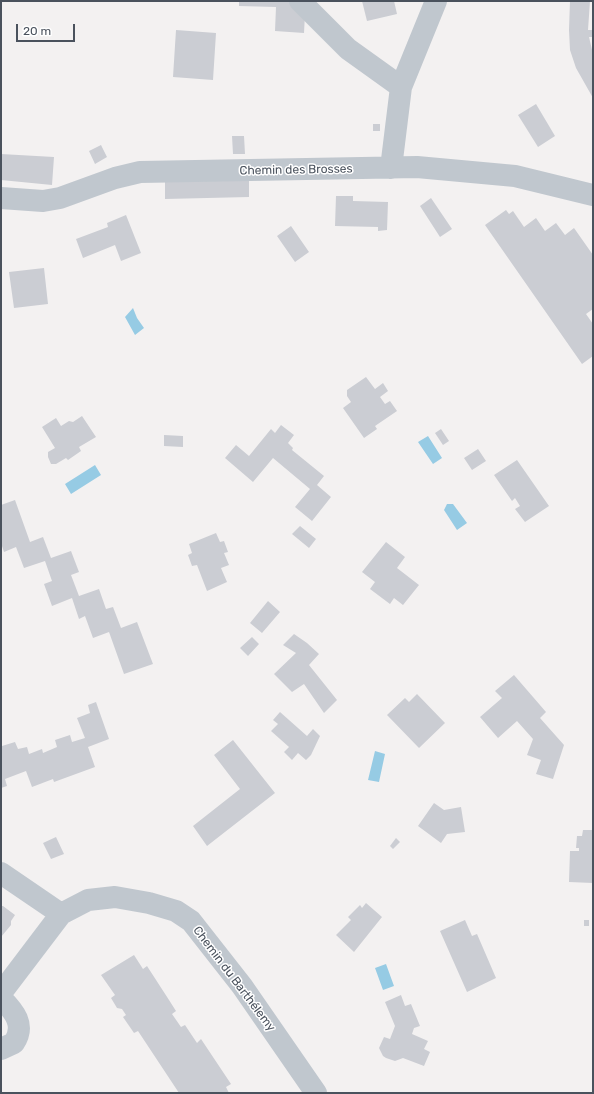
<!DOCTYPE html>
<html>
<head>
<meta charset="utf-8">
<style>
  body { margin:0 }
  #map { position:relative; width:594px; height:1094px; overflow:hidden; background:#f3f1f1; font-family:Rubik,sans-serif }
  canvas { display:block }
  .frame { position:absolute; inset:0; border:2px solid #4a525d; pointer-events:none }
  .scale { position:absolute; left:16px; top:24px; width:59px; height:18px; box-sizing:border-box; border:2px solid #4a525d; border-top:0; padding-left:5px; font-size:12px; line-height:14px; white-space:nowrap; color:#4a525d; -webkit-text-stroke:3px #fff; paint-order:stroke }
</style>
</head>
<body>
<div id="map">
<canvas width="594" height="1094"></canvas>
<div class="frame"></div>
<div class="scale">20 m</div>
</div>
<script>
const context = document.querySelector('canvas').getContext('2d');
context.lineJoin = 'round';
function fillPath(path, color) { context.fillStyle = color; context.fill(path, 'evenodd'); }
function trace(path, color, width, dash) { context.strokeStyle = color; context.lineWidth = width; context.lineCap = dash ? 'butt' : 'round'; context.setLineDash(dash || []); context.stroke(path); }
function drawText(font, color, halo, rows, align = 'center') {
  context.font = font + ' Rubik,sans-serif'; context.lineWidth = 3; context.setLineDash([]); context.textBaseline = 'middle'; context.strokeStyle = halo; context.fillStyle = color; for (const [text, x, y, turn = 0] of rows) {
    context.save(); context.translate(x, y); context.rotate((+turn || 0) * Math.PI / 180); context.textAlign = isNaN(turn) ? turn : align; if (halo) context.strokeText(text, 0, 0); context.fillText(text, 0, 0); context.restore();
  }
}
fillPath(new Path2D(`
  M133,308L137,318L144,328L135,335L125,317Z
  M428,436L442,458L433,464L418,442Z
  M95,465L101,475L71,494L65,484Z
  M447,504H453L467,523L457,530L444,510Z
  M375,751L385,754L379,782L368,780Z
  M386,964L394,986L383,990L375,968Z`), '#96cbe4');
fillPath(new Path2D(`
  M239,1H292L305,14L304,33L275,31L276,7L239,6Z
  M362,1H394L397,14L367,21Z
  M570,1H590L588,30H593V37H589L593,54V98L576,68L570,50L569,30Z
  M176,30L216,33L213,80L173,77Z
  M536,104L555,136L538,147L518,115Z
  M373,124H380V131H373Z
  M232,136H244L245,154H233Z
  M101,145L107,157L95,164L89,151Z
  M1,154L54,157L52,185L1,180Z
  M249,180V197L165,199V182Z
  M336,196H353V201L388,202L387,230L378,231V227L335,226Z
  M431,198L452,229L440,237L420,206Z
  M506,210L509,214L513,211L524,227L536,218L545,231L556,223L565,235L574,228L593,255V309L586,314L593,324V356L582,364L485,225Z
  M126,215L141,253L121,261L115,245L83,258L76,239L108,227L107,223Z
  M291,226L309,252L295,262L277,236Z
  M44,268L48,304L14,308L9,272Z
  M366,377L375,389L383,383L388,391L380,397L385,404L390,401L397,411L375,426L377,429L364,438L343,408L351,402L347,396V390Z
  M82,416L96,437L79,447L81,451L68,460L66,458L56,464H51L48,457V452L55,448L42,427L56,418L61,426L69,421L73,422Z
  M281,425L294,435L288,443L293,448L292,450L324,476L317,485L331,497L312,521L295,507L310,489L273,458L253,482L225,458L236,445L249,456L271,429L275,433Z
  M441,429L449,441L443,445L435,433Z
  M164,435L183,436V447L164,446Z
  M478,449L486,461L472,470L464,458Z
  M517,460L549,506L525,522L515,509L520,506L515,498L512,501L494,475Z
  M15,500L30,542L43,537L51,558L71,551L79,572L71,575L79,596L99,589L106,609L113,607L121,628L137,622L153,664L124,674L109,632L93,638L85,616L79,619L72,598L52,606L44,584L52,581L45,561L24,568L16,547L4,552L1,543V505Z
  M300,526L316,539L309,548L292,534Z
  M216,533L220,542L224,541L228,552L224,553L229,565L221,568L227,582L207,591L197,565L192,566L188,555L192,553L189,544Z
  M386,542L405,557L397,568L419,585L403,605L394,598L390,604L370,589L375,582L362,572Z
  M268,601L280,612L262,633L250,623Z
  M294,634L307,643L319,654L309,665L337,700L324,713L304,684L292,692L274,674L296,653L283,645Z
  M252,637L259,644L248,656L240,648Z
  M514,675L546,712L540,718L564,745L553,779L536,774L541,760L527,755L533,739L517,721L498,738L480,717L502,698L495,691Z
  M417,694L445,723L419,748L387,715L405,698L409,702Z
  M96,702L109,739L88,747L95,767L54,782L53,779L32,787L26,771L5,779L7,786L1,788V743L2,746L15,742L18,749L27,747L29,754L42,749L43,753L57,747L55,740L70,735L72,742L85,738L77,718L90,713L88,705Z
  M280,712L307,736L313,729L320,736L311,755L306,760L298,753L292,760L284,752L289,747L271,731L278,724L273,720Z
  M233,740L275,793L207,846L193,826L240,789L214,755Z
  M434,803L444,810L461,807L465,832L447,834L441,843L418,826Z
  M583,830H593V883L569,882L570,851H579V848H576L577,836H582Z
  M56,837L64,854L51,859L43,843Z
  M396,838L400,842L393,849L390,846Z
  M366,903L382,917L354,952L336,935L351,920L348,917L360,905L362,908Z
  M1,906H3L15,915L11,921V925L1,937Z
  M465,920L472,936L477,934L496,978L467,992L440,931Z
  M584,920H589V926H584Z
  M134,955L143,969L147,966L169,1000L176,1011L172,1014L181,1027L185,1025L197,1043L201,1039L231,1084L226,1087L229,1093H179L138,1031L134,1033L123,1017L126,1015L122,1009L117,1008L111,998L115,995L101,975Z
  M401,995L405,1006L411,1004L420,1026L414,1028L412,1034L428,1041L424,1049L430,1052L424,1066L403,1058L395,1061L386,1058L383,1056L379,1048L384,1037L390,1039L395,1026L385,1002Z`), '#cbcdd3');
trace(new Path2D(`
  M300,1L348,49L401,87
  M391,168L401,87L436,1
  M1,198L43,201L60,198L115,178L140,172L417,167L515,176L593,195
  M1,873L61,914
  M1,993L61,914L88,900L115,897L149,903L176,911L191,921L242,986L316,1093
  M1,998C14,1011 26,1025 14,1043L1,1049`), '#c0c7ce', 22);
drawText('12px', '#4a525d', '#fff', [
  ["Chemin des Brosses",296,170,-1],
  ["Chemin du Barthélemy",234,979,53]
]);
</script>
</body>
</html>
